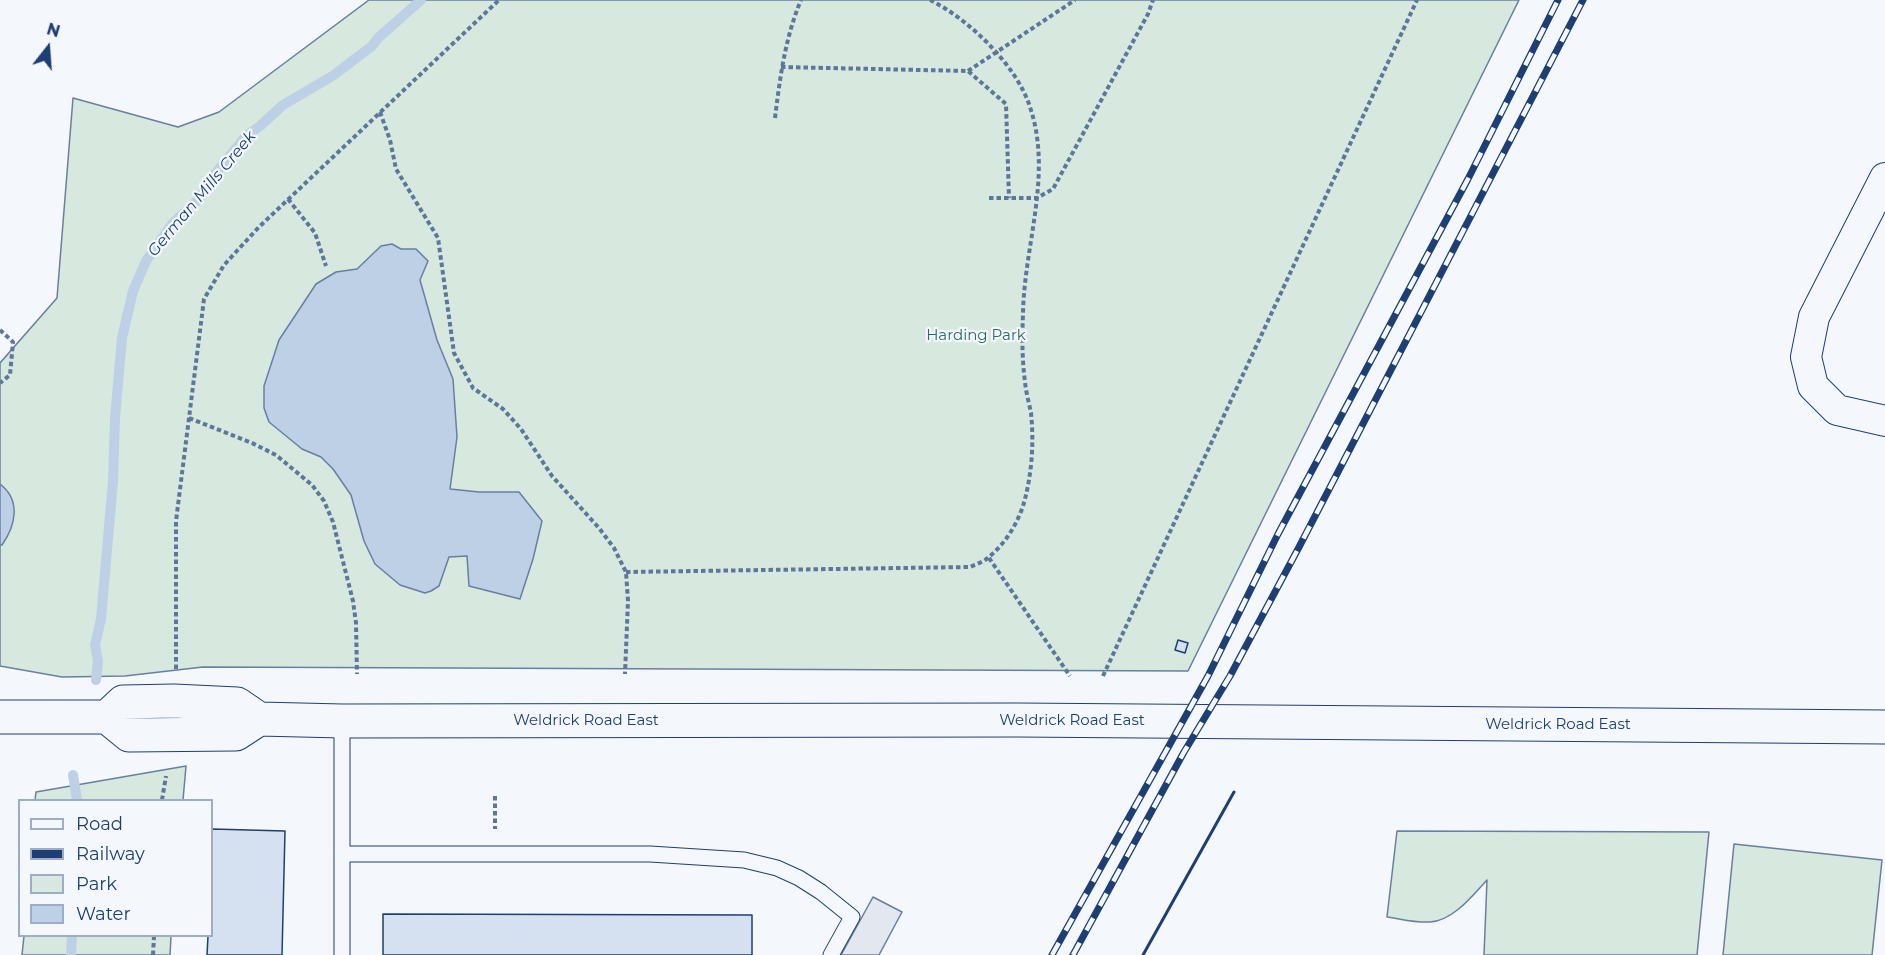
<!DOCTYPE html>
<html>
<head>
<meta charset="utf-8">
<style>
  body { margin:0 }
  #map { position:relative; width:1885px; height:955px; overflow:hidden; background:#f4f7fb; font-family:Montserrat,sans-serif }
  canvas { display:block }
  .legend { position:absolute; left:18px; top:799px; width:195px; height:138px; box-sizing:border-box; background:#f4f7fb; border:2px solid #9eadc5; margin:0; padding:8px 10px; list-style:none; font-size:18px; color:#1d3f73 }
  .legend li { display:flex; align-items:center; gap:12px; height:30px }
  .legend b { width:30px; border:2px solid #9eadc5 }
  .north { position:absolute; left:18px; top:18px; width:60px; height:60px; -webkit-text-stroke:4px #f4f7fb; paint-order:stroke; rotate:17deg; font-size:16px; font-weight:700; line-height:24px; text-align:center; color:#1d3f73 }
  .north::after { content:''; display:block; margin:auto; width:21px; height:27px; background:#1d3f73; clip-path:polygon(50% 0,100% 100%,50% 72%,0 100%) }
</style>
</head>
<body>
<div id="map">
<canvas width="1885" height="955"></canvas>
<ul class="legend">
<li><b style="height:8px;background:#f4f7fb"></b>Road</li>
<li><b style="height:8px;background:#1d3f73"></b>Railway</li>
<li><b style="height:16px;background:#d7e8df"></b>Park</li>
<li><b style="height:16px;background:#bed0e5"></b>Water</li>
</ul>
<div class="north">N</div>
</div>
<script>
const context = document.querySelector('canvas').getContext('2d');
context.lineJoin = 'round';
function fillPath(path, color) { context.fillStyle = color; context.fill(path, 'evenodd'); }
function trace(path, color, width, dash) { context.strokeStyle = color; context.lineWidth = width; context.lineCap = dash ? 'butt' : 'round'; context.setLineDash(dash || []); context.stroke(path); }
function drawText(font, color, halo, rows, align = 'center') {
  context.font = font + ' Montserrat,sans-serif'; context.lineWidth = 4.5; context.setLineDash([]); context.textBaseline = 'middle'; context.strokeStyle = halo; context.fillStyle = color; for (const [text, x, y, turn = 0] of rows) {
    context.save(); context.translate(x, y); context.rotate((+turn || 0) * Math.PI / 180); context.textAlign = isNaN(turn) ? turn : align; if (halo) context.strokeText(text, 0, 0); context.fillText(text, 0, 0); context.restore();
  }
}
const green = new Path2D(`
  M369,0H1519L1188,671L203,667L125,676L62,677L0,666V363L57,298L73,98L178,127L219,112Z
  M186,766L183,800H35L36,792Z
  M1397,831L1709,832L1697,955H1484L1487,880C1473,895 1453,921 1430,922C1416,923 1401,919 1387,917Z
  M1734,844L1882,860L1872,955H1723Z
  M24,936H171L170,955H22Z`);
fillPath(green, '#d7e8df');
trace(green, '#687fa3', 1.5);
const parking = new Path2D(`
  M873,897L902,912L879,955H841Z`);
fillPath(parking, '#e3e8f0');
trace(parking, '#687fa3', 1.5);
const water = new Path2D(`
  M392,244L401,249H416L428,261L420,280L437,340L453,379L457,437L450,489L479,492H519L542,521L533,559L520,599L469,586L467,556L449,557L439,586L431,591L425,593L400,585L375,564L364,541L351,495L333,469L321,457L302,449L269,422L264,408V386L279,340L316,284L336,272L357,269L381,246Z
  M0,484C21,500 16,525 2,545H0Z`);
fillPath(water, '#bed0e5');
trace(water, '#687fa3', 1.5);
trace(new Path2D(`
  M96,680L98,661L95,645L101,619L113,481L115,418L122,338L133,291L146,261L173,223L200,198L207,184L247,135L260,126L283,105L334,75L372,46L378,38L421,0
  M73,775L77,800
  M71,955L72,936`), '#bed0e5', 10);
const building = new Path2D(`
  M1178,640L1188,643L1185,653L1175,650Z
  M212,829L285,831L282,955H207L208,936H212Z
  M383,914L752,915V955H383Z`);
fillPath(building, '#d5e0f0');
trace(building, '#1d3f73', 1.5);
const lane = new Path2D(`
  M342,721V955
  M342,854H650L744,860L777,868L799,878L821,892L852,917L831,955`);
const street = new Path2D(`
  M1885,178L1814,317L1806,357L1813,386L1837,410L1885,421`);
const secondary = new Path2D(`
  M0,717H107L129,735L236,734L259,719
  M107,717L123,702L174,701L237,704L259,719L342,721L1018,720L1885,727`);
trace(lane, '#1d3f73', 17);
trace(street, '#1d3f73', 32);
trace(secondary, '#1d3f73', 35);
trace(new Path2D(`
  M781,67L968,71L1006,104L1009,198
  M968,71L1075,0
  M380,112L390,140L396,169L438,238L454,353L473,388L503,409L521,429L552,476L599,528L614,548L626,572L628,601L625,674
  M775,118C780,78 785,38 801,0
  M989,198H1037L1053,189L1148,14L1153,0
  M288,199L315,233L326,266
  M0,330L13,342L10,375L0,383
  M189,418L252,443L276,455L312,485L324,501L333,522L353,601L356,623L357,674
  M989,558L1070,676
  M626,572L970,567C977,564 985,561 990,556C1007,542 1020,519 1025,499C1032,472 1034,441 1031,413C1029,403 1026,392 1025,382C1022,359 1022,337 1023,314C1024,245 1053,175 1030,107C1017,66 969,19 930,0
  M176,669V521L204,299L224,265L259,227L499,0
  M1103,676L1417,0
  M495,796V829
  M162,800L166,776
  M153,955L154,936`), '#5e769c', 4, [4.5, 3]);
trace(lane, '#f4f7fb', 15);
trace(street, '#f4f7fb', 30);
trace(secondary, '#f4f7fb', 33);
const rail = new Path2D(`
  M1052,955L1208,676L1278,534L1468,179L1558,0
  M1073,955L1184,752L1230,676L1298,549L1583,0`);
trace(rail, '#1d3f73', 7);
trace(rail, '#f4f7fb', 4.5, [14]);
trace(new Path2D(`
  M1143,955L1234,792`), '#1d3f73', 3);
drawText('15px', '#2c6c60', '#f4f7fb', [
  ["Harding Park",976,336]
]);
drawText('15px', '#1d3f73', '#f4f7fb', [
  ["Weldrick Road East",586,721],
  ["Weldrick Road East",1072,721],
  ["Weldrick Road East",1558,725]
]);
drawText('italic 16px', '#1d3f73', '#f4f7fb', [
  ["German Mills Creek",202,194,-50]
]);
</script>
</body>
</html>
